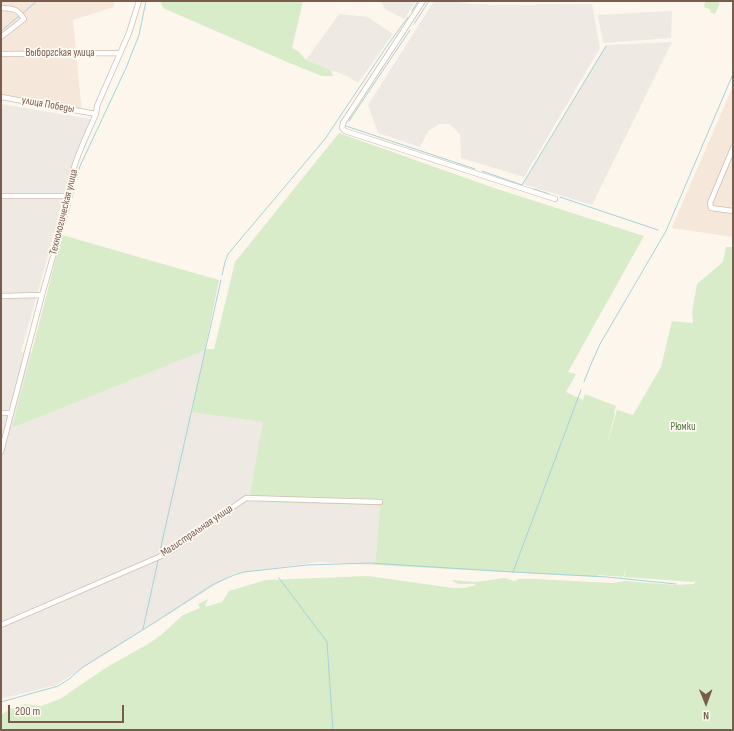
<!DOCTYPE html>
<html>
<head>
<meta charset="utf-8">
<style>
  body { margin:0 }
  #map { position:relative; width:734px; height:731px; overflow:hidden; background:#fdf6ec; font-family:"Sofia Sans Condensed",sans-serif }
  canvas { display:block }
  .frame { position:absolute; inset:0; border:2px solid #7a5c4d; pointer-events:none }
  .north { position:absolute; left:686px; top:683px; width:40px; height:40px; -webkit-text-stroke:3px #fffaf3; paint-order:stroke; rotate:179deg; font-size:11px; font-weight:700; line-height:16px; text-align:center; color:#7a5c4d }
  .north::after { content:''; display:block; margin:auto; width:14px; height:18px; background:#7a5c4d; clip-path:polygon(50% 0,100% 100%,50% 72%,0 100%) }
  .scale { position:absolute; left:8px; top:705px; width:116px; height:18px; box-sizing:border-box; border:2px solid #7a5c4d; border-top:0; padding-left:5px; font-size:12px; line-height:14px; white-space:nowrap; color:#7a5c4d; -webkit-text-stroke:3px #fffaf3; paint-order:stroke }
</style>
</head>
<body>
<div id="map">
<canvas width="734" height="731"></canvas>
<div class="frame"></div>
<div class="north">N</div>
<div class="scale">200 m</div>
</div>
<script>
const context = document.querySelector('canvas').getContext('2d');
context.lineJoin = 'round';
function fillPath(path, color) { context.fillStyle = color; context.fill(path, 'evenodd'); }
function trace(path, color, width, dash) { context.strokeStyle = color; context.lineWidth = width; context.lineCap = dash ? 'butt' : 'round'; context.setLineDash(dash || []); context.stroke(path); }
function drawText(font, color, halo, rows, align = 'center') {
  context.font = font + ' "Sofia Sans Condensed",sans-serif'; context.lineWidth = 3.5; context.setLineDash([]); context.textBaseline = 'middle'; context.strokeStyle = halo; context.fillStyle = color; for (const [text, x, y, turn = 0] of rows) {
    context.save(); context.translate(x, y); context.rotate((+turn || 0) * Math.PI / 180); context.textAlign = isNaN(turn) ? turn : align; if (halo) context.strokeText(text, 0, 0); context.fillText(text, 0, 0); context.restore();
  }
}
fillPath(new Path2D(`
  M1,1H114V7L73,20L82,113L1,100Z
  M733,86V237L672,228V227Z`), '#f5e8da');
fillPath(new Path2D(`
  M381,1H416L404,19L385,9Z
  M434,1H454L471,4L502,5L592,4L600,48L524,177L461,158L460,135L450,124H440L429,130L420,147L378,133L368,105Z
  M672,11L671,38L603,43L598,15Z
  M339,14L368,17L393,34L358,83L349,77L306,60Z
  M672,42L592,205L523,184L606,45Z
  M1,104L91,119L74,163L21,352H33L12,428L205,349L263,422L323,504L380,506L375,565L319,562L233,574L56,685L1,699Z`), '#efe9e4');
fillPath(new Path2D(`
  M160,1H303L292,48L298,51L306,60L331,70L333,76H322L287,62L163,8Z
  M705,1H715L720,3L715,14L710,12L711,10L704,7Z
  M339,133L494,188L644,236L568,372L576,374L566,392L583,400L585,394L616,406L614,412L615,413L607,445L617,410L633,415L661,367L672,321L693,323L692,312L697,284L723,262L726,247H733V730H1V715L10,709L25,704L41,706L60,699L107,667L148,644L161,635L183,615L200,608L198,604L208,599L205,607L222,602L229,591L266,580L368,576L453,588H465L476,585L475,584C466,583 458,587 452,580L476,582L504,578L514,581L519,579H535L612,583L626,581L676,585L694,584L695,580L693,582L624,577L626,569L623,577L599,575L598,577L375,565L380,506L265,502L250,495L263,422L192,412L205,350L12,428L62,235L219,280L205,349H214L235,262Z`), '#d8ecc9');
trace(new Path2D(`
  M412,11L418,1
  M23,13L37,1
  M414,24L429,1
  M1,31L19,16
  M349,121L410,30
  M346,126L475,169
  M482,171L522,185L606,46
  M534,189L549,194
  M560,197L658,230
  M72,198L76,176L81,164L126,68L139,35L146,1
  M222,275L225,262L228,254L325,139L387,46L408,17
  M584,382L591,364L600,344L666,231L733,74
  M160,551L221,280
  M513,572L607,577L676,584
  M279,578L327,642L333,730
  M143,629L158,561
  M1,702L58,686L69,679L83,667L157,621L212,585L234,575L244,572L307,565L370,563L513,572L581,390`), '#a5d3da', 1);
const minor = new Path2D(`
  M423,1L343,123L342,128L345,131L555,199
  M1,8C14,9 17,8 24,19L1,37
  M1,54L120,53
  M1,97L96,114
  M733,148L710,203L711,208L733,211
  M1,196H67
  M1,296L42,295
  M1,413H11
  M1,452L42,295L68,204C66,177 85,139 96,114L97,106L129,33L139,1
  M1,625L159,557L169,552L246,498L380,502`);
trace(minor, '#d1beb0', 6);
trace(minor, '#fff', 4.5);
drawText('11px', '#7a5c4d', '#fffaf3', [
  ["Выборгская улица",60,53],
  ["улица Победы",48,105,10],
  ["Технологическая улица",64,212,-76],
  ["Магистральная улица",197,531,-34]
]);
drawText('11px', '#537a41', '#fffaf3', [
  ["Рюмки",683,427]
]);
</script>
</body>
</html>
